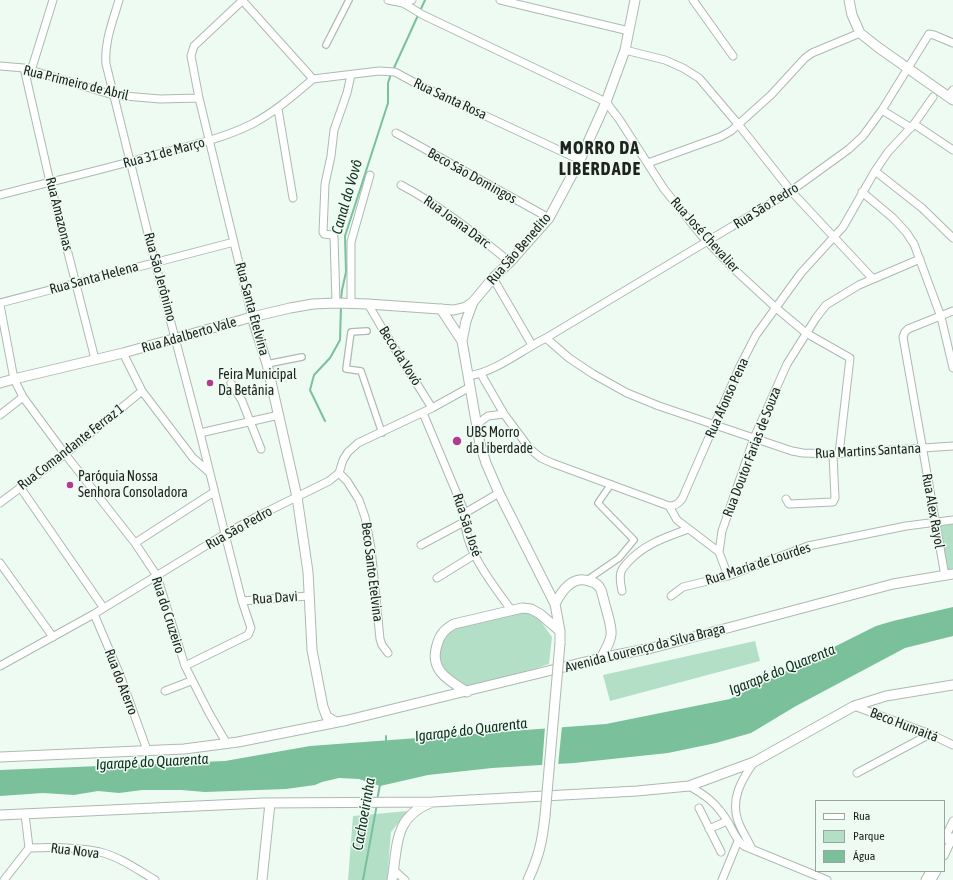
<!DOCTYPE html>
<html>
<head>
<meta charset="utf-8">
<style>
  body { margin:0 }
  #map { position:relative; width:953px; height:880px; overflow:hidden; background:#eefbf3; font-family:"Asap Condensed",sans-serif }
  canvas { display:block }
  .legend { position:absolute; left:815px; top:800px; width:130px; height:72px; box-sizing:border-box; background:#eefbf3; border:1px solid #9ba59f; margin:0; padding:5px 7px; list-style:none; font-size:12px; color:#1e2320 }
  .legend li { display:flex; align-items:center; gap:8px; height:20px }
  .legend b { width:20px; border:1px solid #9ba59f }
</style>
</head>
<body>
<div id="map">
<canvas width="953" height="880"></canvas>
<ul class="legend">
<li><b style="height:5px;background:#fff"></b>Rua</li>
<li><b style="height:11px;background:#b3dfc6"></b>Parque</li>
<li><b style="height:11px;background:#79c09b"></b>Água</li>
</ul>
</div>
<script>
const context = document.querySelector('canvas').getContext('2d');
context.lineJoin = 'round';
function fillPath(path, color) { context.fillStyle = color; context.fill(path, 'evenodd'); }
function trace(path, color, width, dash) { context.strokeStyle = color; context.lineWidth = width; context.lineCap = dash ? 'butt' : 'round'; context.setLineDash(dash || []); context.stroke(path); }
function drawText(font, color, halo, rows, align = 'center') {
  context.font = font + ' "Asap Condensed",sans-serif'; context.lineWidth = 3; context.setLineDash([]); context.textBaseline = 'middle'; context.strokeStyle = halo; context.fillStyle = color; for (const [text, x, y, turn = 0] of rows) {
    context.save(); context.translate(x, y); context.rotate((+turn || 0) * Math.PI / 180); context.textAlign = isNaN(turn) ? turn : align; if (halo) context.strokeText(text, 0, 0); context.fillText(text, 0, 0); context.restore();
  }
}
fillPath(new Path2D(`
  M953,522V569H948L939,523Z
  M526,610L537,616L552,637L549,664L474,689L463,684L447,674L437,658L438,644L450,630Z
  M755,641L760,661L610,701L603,675Z
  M408,811L391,832L387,880H348L353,816Z`), '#b3dfc6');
fillPath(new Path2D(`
  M953,607V636L905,648L796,706L751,733L716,743L668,753L574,763L492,768L428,775L380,786L359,779L339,778L322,782L315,785L286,789L205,792L181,790H142L119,793L98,791L74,795L43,793L0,796V770L225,761L310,746L606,724L730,699L876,626L893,621Z`), '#79c09b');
fillPath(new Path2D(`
  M562,726L558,766L542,767L545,727Z`), '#eefbf3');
trace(new Path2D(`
  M393,70L425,0
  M341,300L342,290L346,272L345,236L388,103V83L391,74
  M325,421L310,390L314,375L330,358L340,340L341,306
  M386,736V743
  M377,800L380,785
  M363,880L377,804`), '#79c09b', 2);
const pedestrian = new Path2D(`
  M326,45L349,0
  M367,331L351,332L346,369L361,371L382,433
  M267,364L302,357
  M587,580L619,558L634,540L598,503L611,484`);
const minor = new Path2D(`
  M119,0C113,21 104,42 106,64L155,262L200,433L225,534L242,601L251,628L248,635L185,666
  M242,0L313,79
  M243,0L194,46L191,56L199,98L252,317
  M388,0L403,3L412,0
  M500,0L629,31
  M693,0L733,56
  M403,3L423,15L606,102L619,119L664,189L701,235L736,271L775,307L806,333L850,358L839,454
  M625,50L665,60L683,68L699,78L738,124L791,191L873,279
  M0,66L24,68L113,95L160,99L199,98
  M24,68L50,182L95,359
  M31,71L53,0
  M313,79L379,71L395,72L417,84L580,160
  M948,96L953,90
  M278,109L293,198
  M882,110L911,128
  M914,124L953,150
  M396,133L549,218
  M648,163L720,137L731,131L771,95L805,58L812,53L860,33
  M875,171L922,208L953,238
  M401,185C441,206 475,234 510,262
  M862,192L893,218L906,232L914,244L941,317L953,368
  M0,195C54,181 109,168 162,153C193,145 224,138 252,124C275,112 294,95 313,79
  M493,278L532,345
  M0,303L234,242
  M336,303L334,237L332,235L324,234L323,232L325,184L331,156L334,130L347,93L351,75
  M351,303V242L370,175
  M368,304L382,328L432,408
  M0,305L14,379L23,397L65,454L135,543L157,576L185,666L209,713L227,744
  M546,338L569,358L593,374L627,393L659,406L792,451L803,453L833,454L953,446
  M123,353L142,391L193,458L209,472
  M481,374L504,414L530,449L541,458L552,463L669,506C675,506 678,504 682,499L740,366L756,335L801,273L843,227L875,171L888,152L914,124L933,97
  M469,376C497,371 520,351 546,338L791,191L849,149L863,136L882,110L929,34L934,35L953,43
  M231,383L242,401L261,449
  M423,413L465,513C461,546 493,585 512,611
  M0,415L23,397
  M476,425L488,416L504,414
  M200,433L279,415
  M339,473L347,481L359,500L365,517L371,548L380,639L382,645L388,653
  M20,487L103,607
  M786,499L789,504L833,502L835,498L833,454
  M0,503L65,454L142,391
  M669,506L677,520L719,552
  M465,513L499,493
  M135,543L214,492
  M421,545L464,522
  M0,563L53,637
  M728,576L719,552L722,531L754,438L787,364L816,318L826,305L859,285L920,259
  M945,576L903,337L905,332L908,329L953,311
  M437,578L474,555
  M622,591C621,585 619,578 621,572C622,568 626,565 628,562C646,543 665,538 688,529
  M671,596L683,587L728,576L808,546L906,526L953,520
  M242,601L308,596
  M94,614L120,675L147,750
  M0,666L94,614L225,534L256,517L329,481L339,473L343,460L348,452L358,443L432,408L470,387
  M165,691L191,681
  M854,706L930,734L953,745
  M857,773L930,734
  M689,786C707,796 717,804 728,822C733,831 736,840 744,846L827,880
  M699,808L721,852
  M25,814L29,848
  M709,829L727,821
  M944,840L953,821
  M752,849C748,840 741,830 738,821C730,799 742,779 754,762
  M944,856L953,837
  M394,870L405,880
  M4,880L29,848C52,847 77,847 100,852C120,857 138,870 155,880
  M722,880L738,841
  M925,880L930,871
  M932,880L937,871`);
const tertiary = new Path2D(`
  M849,0L852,15L860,33L879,48L953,100
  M441,309L462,341L480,444L486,463L499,493L555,604L560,631V643
  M252,317L267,364L297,497L308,572L312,650L323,707L327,717L336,722
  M462,341L466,321L473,302L493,278L510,262L549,218L580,160L606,102L625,50L635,0
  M0,383L14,379L123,353L252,317L290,308L313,304L336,303L368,304L454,310L466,307L473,302
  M555,604C561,592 572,575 589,581C594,582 599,585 601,590C603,596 604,602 606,608C608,617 612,626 611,635C610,643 605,651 601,658
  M467,692C448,680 429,670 437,645C440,634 445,629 454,624L522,608L531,609L540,614L560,631
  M0,757L184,749L238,742L348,720L601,658L656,647L893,584L953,574
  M0,815L263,803L433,802L637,791L689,786L754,762L854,706L886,696L953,685
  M262,880L270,803
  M392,880C398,846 393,818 430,803
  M528,880C539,856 542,843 545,816`);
trace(pedestrian, '#adb9b2', 8);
trace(minor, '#adb9b2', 9);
trace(tertiary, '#adb9b2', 11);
trace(pedestrian, '#fff', 5.5);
trace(minor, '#fff', 7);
trace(tertiary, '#fff', 9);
const tertiaryBridge = new Path2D(`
  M545,816L560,643`);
trace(tertiaryBridge, '#adb9b2', 11, []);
trace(tertiaryBridge, '#fff', 9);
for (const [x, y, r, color] of [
  [210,383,4,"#b23b91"],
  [457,441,5,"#b23b91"],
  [70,485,4,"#b23b91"]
]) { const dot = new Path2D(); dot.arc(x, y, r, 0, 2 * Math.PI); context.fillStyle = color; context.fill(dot); trace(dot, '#eefbf3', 1.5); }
drawText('14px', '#1e2320', '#eefbf3', [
  ["Rua Primeiro de Abril",76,83,14],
  ["Rua Santa Rosa",450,99,25],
  ["Rua 31 de Março",164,153,-15],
  ["Beco São Domingos",472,176,29],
  ["Rua São Pedro",766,206,-32],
  ["Rua Amazonas",59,214,76],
  ["Rua Joana Darc",457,222,36],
  ["Rua José Chevalier",705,235,48],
  ["Rua São Benedito",519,249,-49],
  ["Rua São Jerônimo",160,277,75],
  ["Rua Santa Helena",94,278,-15],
  ["Rua Santa Etelvina",252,309,75],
  ["Rua Adalberto Vale",189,335,-16],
  ["Beco da Vovó",400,356,58],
  ["Rua Afonso Pena",727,398,-66],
  ["Rua Comandante Ferraz 1",71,447,-38],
  ["Rua Martins Santana",868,451,-3],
  ["Rua Doutor Farias de Souza",752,452,-69],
  ["Rua Alex Rayol",933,511,80],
  ["Rua São José",467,525,72],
  ["Rua São Pedro",239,528,-29],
  ["Rua Maria de Lourdes",758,564,-18],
  ["Beco Santo Etelvina",372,572,83],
  ["Rua Davi",275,598,-4],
  ["Rua do Cruzeiro",168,615,72],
  ["Avenida Lourenço da Silva Braga",645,648,-14],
  ["Rua do Aterro",121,682,69],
  ["Beco Humaitá",904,725,21],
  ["Rua Nova",75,851,7]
]);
drawText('14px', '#1e2320', '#eefbf3', [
  ["Feira Municipal",218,375],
  ["Da Betânia",218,391],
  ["UBS Morro",466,433],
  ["da Liberdade",466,449],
  ["Paróquia Nossa",78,477],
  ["Senhora Consoladora",78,493]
], 'left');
drawText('italic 15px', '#113122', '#eefbf3', [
  ["Canal do Vovô",347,197,-74],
  ["Igarapé do Quarenta",782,670,-22],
  ["Igarapé do Quarenta",471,730,-7],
  ["Igarapé do Quarenta",152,762,-3],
  ["Cachoeirinha",364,814,-80]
]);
context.letterSpacing = '1px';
drawText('bold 18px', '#1e2320', '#eefbf3', [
  ["MORRO DA",600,148],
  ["LIBERDADE",600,169]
]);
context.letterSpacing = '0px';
</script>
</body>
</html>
